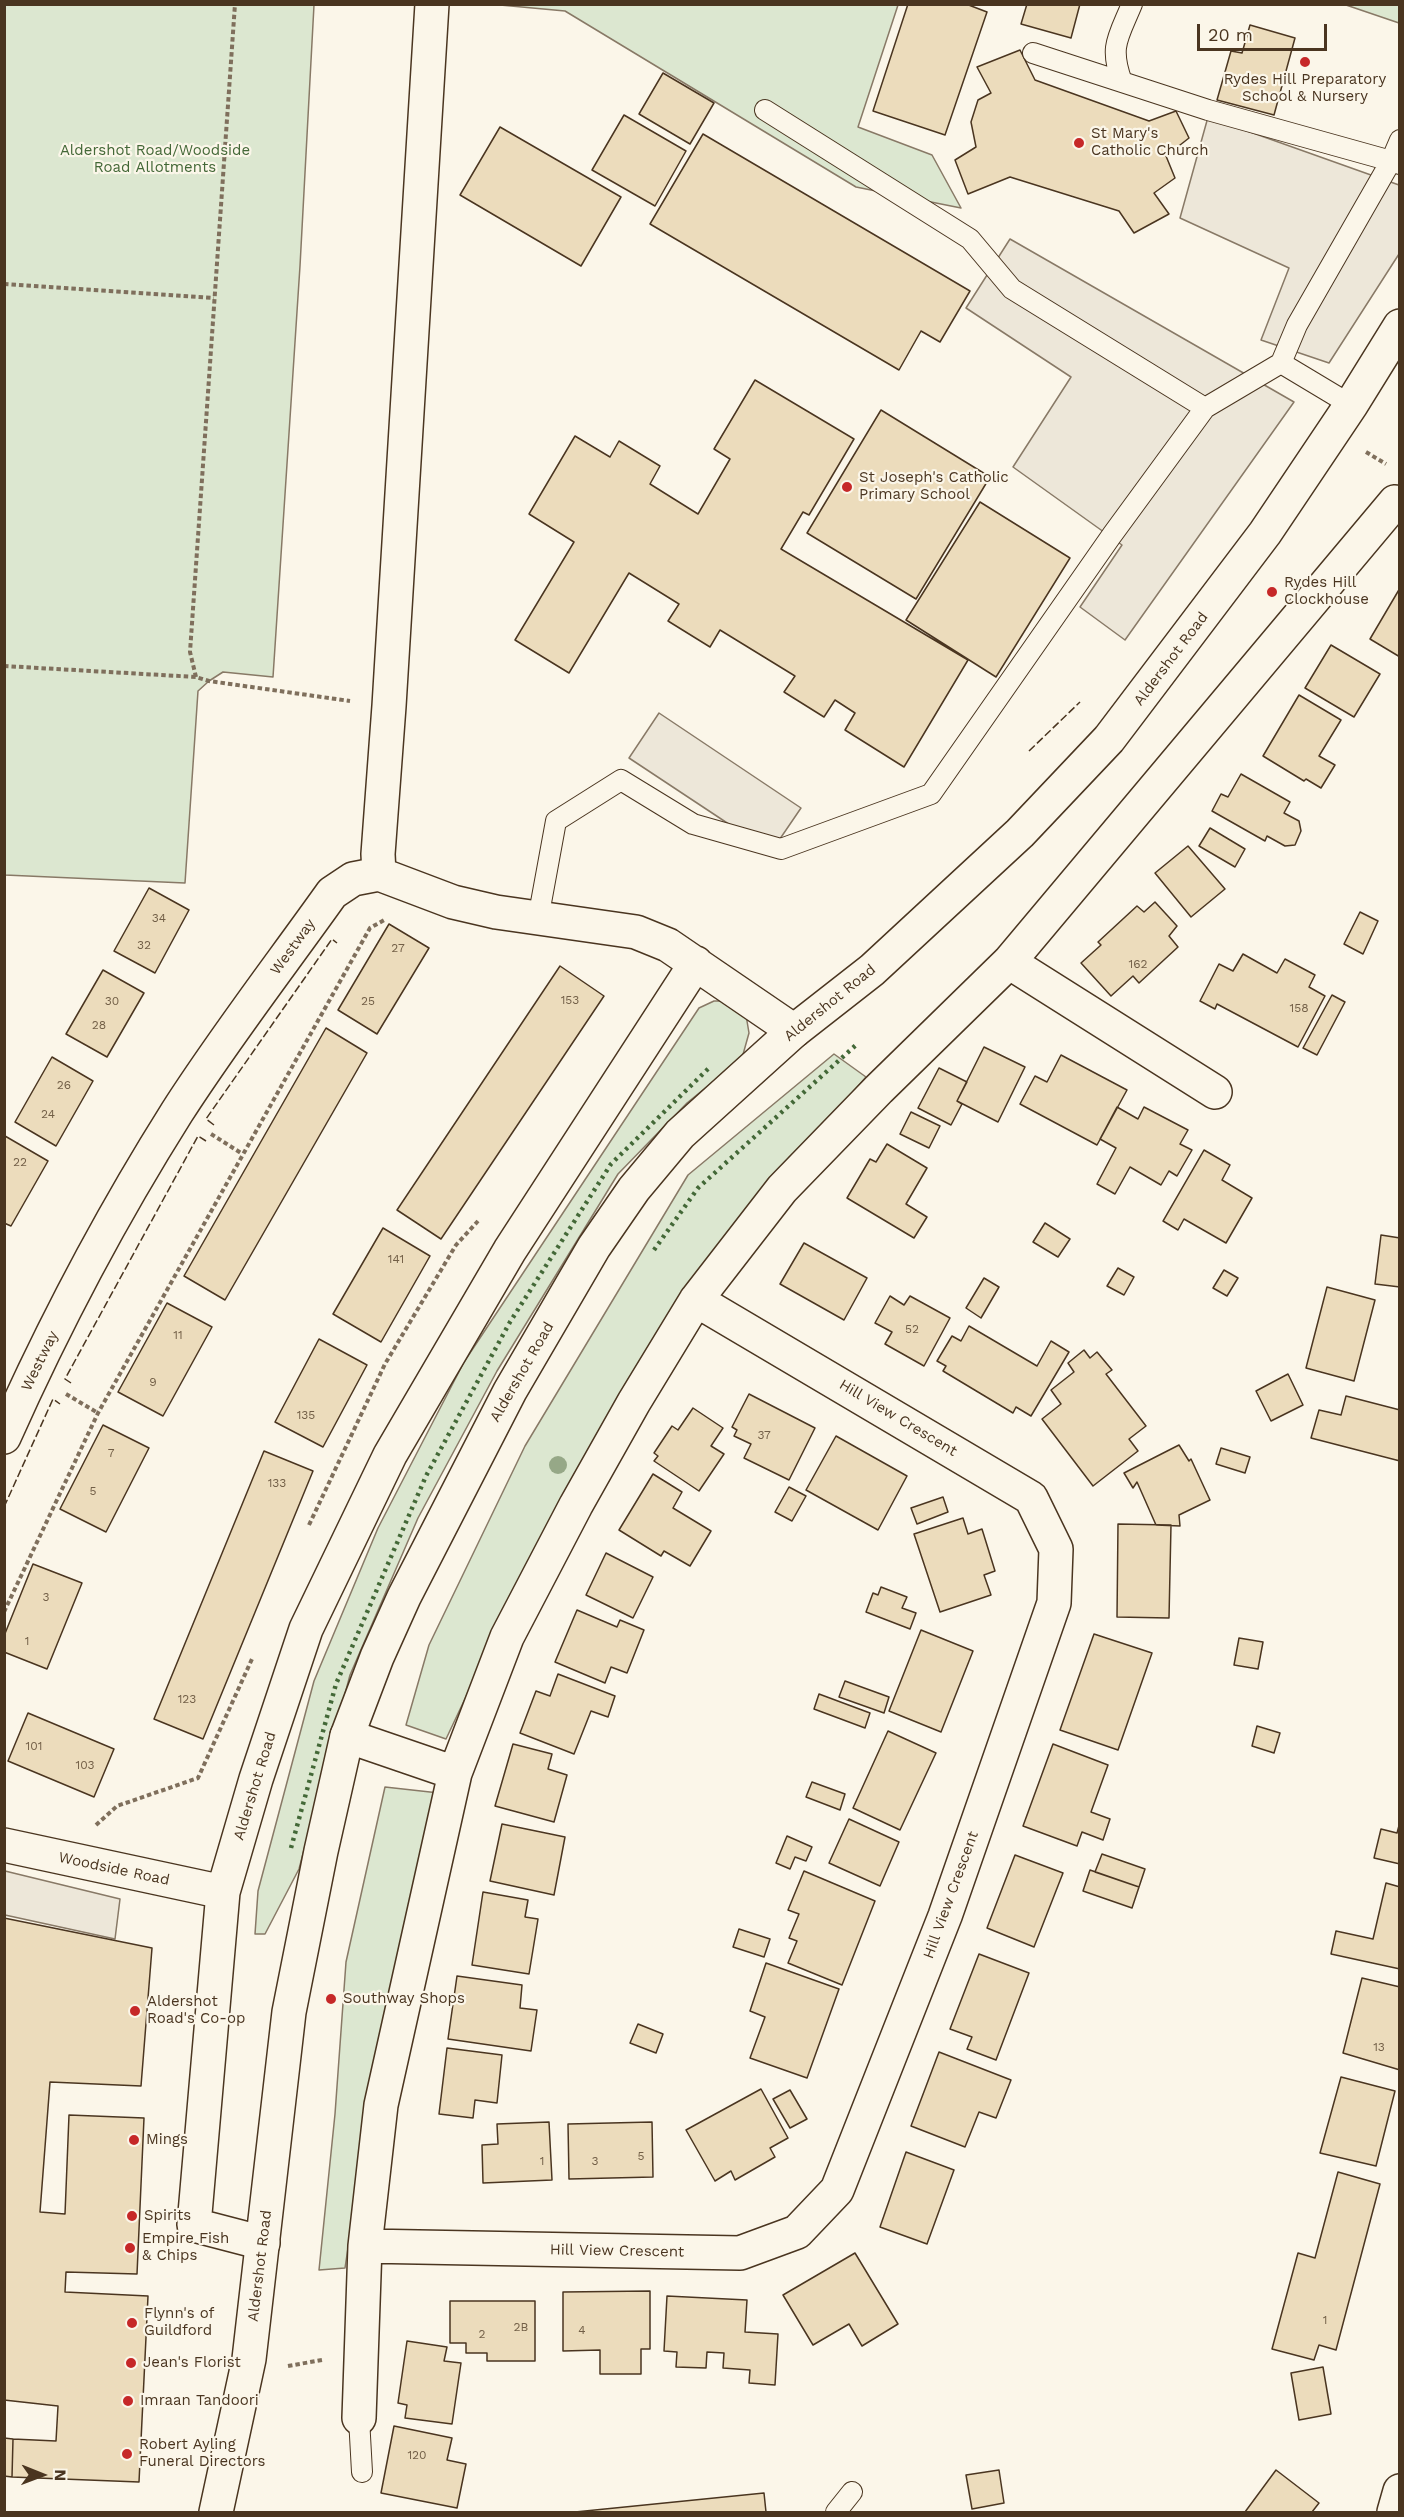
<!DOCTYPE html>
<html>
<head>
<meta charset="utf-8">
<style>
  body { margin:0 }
  #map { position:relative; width:1404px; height:2517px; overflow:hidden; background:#fbf6e9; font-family:"Work Sans",sans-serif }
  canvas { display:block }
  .frame { position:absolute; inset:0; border:6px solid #4a3520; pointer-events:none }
  .north { position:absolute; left:12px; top:2445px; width:60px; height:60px; -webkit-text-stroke:4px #fbf6e9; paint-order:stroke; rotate:91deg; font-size:16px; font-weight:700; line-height:24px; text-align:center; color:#4a3520 }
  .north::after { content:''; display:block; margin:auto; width:21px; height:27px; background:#4a3520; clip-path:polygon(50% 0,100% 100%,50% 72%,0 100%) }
  .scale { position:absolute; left:1197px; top:24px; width:130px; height:27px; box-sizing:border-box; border:3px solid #4a3520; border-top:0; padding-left:8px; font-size:18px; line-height:21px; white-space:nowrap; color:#4a3520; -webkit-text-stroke:4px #fbf6e9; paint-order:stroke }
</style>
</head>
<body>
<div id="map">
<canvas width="1404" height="2517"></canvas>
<div class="frame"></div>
<div class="north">N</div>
<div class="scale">20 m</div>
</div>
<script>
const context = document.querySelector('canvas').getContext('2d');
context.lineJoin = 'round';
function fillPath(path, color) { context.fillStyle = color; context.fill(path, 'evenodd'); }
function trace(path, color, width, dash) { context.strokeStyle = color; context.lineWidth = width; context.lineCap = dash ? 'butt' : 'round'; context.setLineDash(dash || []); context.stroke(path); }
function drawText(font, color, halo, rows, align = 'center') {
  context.font = font + ' "Work Sans",sans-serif'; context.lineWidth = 4.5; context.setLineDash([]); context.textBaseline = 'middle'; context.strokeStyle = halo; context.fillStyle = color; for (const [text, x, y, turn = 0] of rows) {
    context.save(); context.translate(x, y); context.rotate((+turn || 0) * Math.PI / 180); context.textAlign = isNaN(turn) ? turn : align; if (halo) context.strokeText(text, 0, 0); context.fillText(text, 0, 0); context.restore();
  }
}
const green = new Path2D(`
  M5,4L314,5L300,266L273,677L223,672L209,681L198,691L185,883L5,875Z
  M500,5H898L858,127L932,155L961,208L856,187L565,11Z
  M1346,5H1399V23Z
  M714,1001H723L746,1015L749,1033L742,1058L687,1103L618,1174L497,1371L418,1518L350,1675L299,1869L265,1934H255L258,1891L314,1681L378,1528L464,1362L699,1008Z
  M834,1054L866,1077L780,1176L659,1333L551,1517L446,1739L406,1725L429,1645L525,1446L688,1175Z
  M385,1787L439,1793L373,2080L345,2268L319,2270L335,2114L346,1962Z`);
fillPath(green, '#dce7d0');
trace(green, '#887966', 1.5);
const parking = new Path2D(`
  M1208,117L1399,185V254L1329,363L1261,340L1289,268L1180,218Z
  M1010,239L1294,402L1125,640L1080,607L1122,545L1013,467L1071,377L966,308Z
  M659,713L801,808L771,852L629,758Z
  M5,1871L120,1899L115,1939L5,1915Z`);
fillPath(parking, '#ede7d9');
trace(parking, '#887966', 1.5);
const building = new Path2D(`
  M908,4H966L987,12L945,135L873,111Z
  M1027,4H1080L1071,38L1021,24Z
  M1250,25L1295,38L1274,115L1217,100L1231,51L1242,53Z
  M1020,50L1035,80L1149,121L1176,111L1189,138L1166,156L1175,178L1154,193L1169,214L1134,233L1119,211L1010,177L968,194L955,160L976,147L971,122L978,100L991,93L977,67Z
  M663,73L714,103L690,144L639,114Z
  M624,115L686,151L655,206L592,170Z
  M500,127L621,197L581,266L460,195Z
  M703,134L970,291L940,342L921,331L899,370L650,224Z
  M755,380L854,439L809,515L803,512L781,549L968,660L904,767L845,730L855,713L835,700L824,717L784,692L795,676L720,630L710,647L668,621L679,604L629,573L569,673L515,640L574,542L529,514L575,436L610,457L619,441L660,466L650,484L698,514L730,459L714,449Z
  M881,410L990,477L916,599L807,533Z
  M980,502L1070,558L996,677L906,620Z
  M1400,588V657L1370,639Z
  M1331,645L1380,674L1354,717L1305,688Z
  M1299,695L1341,720L1319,756L1335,765L1321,788L1306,779L1304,781L1263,756Z
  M1241,774L1290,802L1284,813L1299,821L1301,831L1295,845L1285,846L1267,836L1265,841L1212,811L1221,794L1228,797Z
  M1210,828L1245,849L1235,867L1199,846Z
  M1188,846L1225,889L1191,917L1155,873Z
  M149,888L189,910L155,973L114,951Z
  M1155,902L1177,926L1169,936L1178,947L1139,983L1133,976L1111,996L1081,963L1101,945L1098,942L1137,906L1144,912Z
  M1360,912L1378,921L1363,954L1344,944Z
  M389,924L429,948L377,1034L338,1010Z
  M1243,954L1277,973L1285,959L1315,975L1309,987L1325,996L1298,1047L1217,1004L1215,1009L1200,1001L1219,964L1233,971Z
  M560,966L604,996L441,1239L397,1210Z
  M103,970L144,993L107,1057L66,1034Z
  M1332,995L1345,1002L1317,1055L1303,1048Z
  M326,1028L367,1053L225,1300L184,1276Z
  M984,1047L1025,1067L998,1122L957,1101Z
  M1061,1055L1127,1090L1097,1145L1020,1104L1035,1076L1047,1082Z
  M52,1057L93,1081L56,1146L15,1122Z
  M939,1068L967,1082L957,1101L962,1104L951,1125L918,1108Z
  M1117,1107L1138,1119L1144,1107L1188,1130L1180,1144L1192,1150L1177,1176L1169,1171L1161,1185L1130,1167L1115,1194L1097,1184L1116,1148L1100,1139Z
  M911,1112L940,1126L929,1148L900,1134Z
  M5,1136L48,1161L11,1226L4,1223Z
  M887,1144L927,1168L906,1204L927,1217L914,1238L847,1198L870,1159L876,1162Z
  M1204,1150L1230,1165L1222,1180L1252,1198L1226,1243L1184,1219L1178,1230L1163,1221Z
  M1045,1223L1070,1239L1058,1257L1033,1242Z
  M383,1228L430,1256L381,1342L333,1314Z
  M1381,1235L1400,1238V1287L1375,1284Z
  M804,1243L867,1278L844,1320L780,1284Z
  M1118,1268L1134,1277L1124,1295L1107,1286Z
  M1224,1270L1238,1278L1227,1296L1213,1288Z
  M984,1278L999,1287L981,1318L966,1308Z
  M1327,1287L1375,1300L1354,1381L1306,1368Z
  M890,1296L904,1305L910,1296L950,1318L924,1366L885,1344L892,1332L875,1323Z
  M167,1303L212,1327L163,1416L118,1392Z
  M969,1326L1037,1366L1051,1341L1069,1352L1031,1416L1016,1407L1013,1413L943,1371L946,1366L937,1361L952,1336L961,1341Z
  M319,1339L367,1365L323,1447L275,1422Z
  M1084,1350L1090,1358L1097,1352L1112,1370L1106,1374L1146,1426L1129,1439L1138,1451L1093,1486L1042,1419L1061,1404L1051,1390L1074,1372L1068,1363Z
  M1288,1374L1303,1405L1271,1421L1256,1391Z
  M749,1394L815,1428L789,1480L744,1458L751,1444L734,1436L737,1430L732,1427Z
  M1346,1396L1400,1410V1461L1311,1438L1319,1410L1341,1415Z
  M693,1408L723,1428L711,1446L724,1454L699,1491L654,1461L658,1456L654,1453L672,1426L678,1430Z
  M103,1425L149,1448L106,1532L60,1509Z
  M836,1436L907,1476L878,1530L806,1490Z
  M1179,1445L1189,1461L1191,1459L1210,1500L1179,1515L1180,1526L1156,1525L1137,1482L1133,1488L1124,1473Z
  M1221,1448L1250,1457L1245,1473L1216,1464Z
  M264,1451L313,1471L203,1739L154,1719Z
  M653,1474L682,1492L673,1508L711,1531L690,1566L664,1551L661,1556L619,1530Z
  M789,1487L806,1496L792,1521L775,1512Z
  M943,1497L948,1512L917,1524L911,1508Z
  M963,1518L968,1534L982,1529L995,1571L984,1575L991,1595L940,1612L914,1534Z
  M1118,1524L1171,1525L1169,1618L1117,1617Z
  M606,1553L653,1577L633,1618L586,1595Z
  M33,1564L82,1583L47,1669L4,1652V1636Z
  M881,1587L907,1597L902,1608L916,1613L910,1629L866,1612L873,1593L878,1595Z
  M577,1610L617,1627L620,1620L644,1630L627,1673L611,1667L605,1683L555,1662Z
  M921,1630L973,1651L941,1732L889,1711Z
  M1094,1634L1152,1653L1118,1750L1060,1730Z
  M1239,1638L1263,1642L1258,1669L1234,1665Z
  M558,1674L615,1696L608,1717L591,1711L574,1754L520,1733L536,1691L550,1696Z
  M845,1681L889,1697L884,1713L839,1697Z
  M819,1694L870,1713L865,1728L814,1709Z
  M28,1713L114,1749L94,1797L8,1761Z
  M1257,1726L1280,1733L1274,1753L1252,1746Z
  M888,1731L936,1753L900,1830L853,1808Z
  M513,1744L552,1754L548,1769L567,1775L554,1822L495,1806Z
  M1053,1744L1108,1765L1091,1812L1110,1819L1103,1840L1082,1832L1077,1846L1023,1826Z
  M812,1782L845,1794L840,1810L806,1797Z
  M849,1819L899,1842L880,1886L829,1863Z
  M1400,1822V1864L1374,1858L1381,1829L1397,1833Z
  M502,1824L565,1837L554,1895L490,1881Z
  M787,1836L812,1847L806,1861L795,1857L790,1869L776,1863Z
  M1102,1854L1145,1869L1139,1887L1095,1872Z
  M1015,1855L1063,1873L1034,1947L987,1928Z
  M1090,1870L1139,1887L1132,1908L1083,1891Z
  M804,1871L875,1901L842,1985L788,1963L797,1941L789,1938L799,1914L788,1910Z
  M1386,1883L1400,1887V1969L1331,1954L1336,1931L1373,1939Z
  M483,1892L528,1900L525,1917L538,1919L529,1974L472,1965Z
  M4,1918L152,1948L141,2086L50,2082L40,2212L65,2214L69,2115L144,2118L137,2274L66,2272L65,2292L148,2296L139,2482L12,2477L13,2439L56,2441L58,2406L4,2400Z
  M739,1929L770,1939L764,1957L733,1947Z
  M979,1954L1029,1973L996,2060L967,2049L972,2037L950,2029Z
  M766,1963L839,1989L807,2078L750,2058L765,2017L750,2011Z
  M457,1976L522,1985L520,2008L537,2010L531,2051L448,2039Z
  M1362,1978L1400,1987V2070L1343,2053Z
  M638,2024L663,2034L656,2053L630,2043Z
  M447,2048L502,2055L497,2103L475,2100L473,2118L439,2114Z
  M939,2052L1011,2080L996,2118L979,2112L965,2147L911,2126Z
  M1341,2077L1395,2091L1376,2166L1320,2153Z
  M761,2089L788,2138L770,2148L775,2157L735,2180L731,2171L715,2181L686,2130Z
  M790,2090L807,2119L790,2128L773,2099Z
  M549,2122L552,2180L483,2183L482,2145L498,2144L497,2124Z
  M652,2122L653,2177L569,2179L568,2124Z
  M906,2152L954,2170L927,2244L880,2227Z
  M1338,2172L1380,2184L1336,2350L1319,2345L1314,2360L1272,2349L1298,2253L1315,2258Z
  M855,2253L898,2324L862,2346L849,2324L813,2345L783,2295Z
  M650,2291V2349H641V2374H600V2350L563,2351V2292Z
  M667,2296L747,2300L745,2332L778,2334L775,2385L749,2383L750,2370L723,2368L724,2353L707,2352L706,2368L676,2367L677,2352L664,2351Z
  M450,2301H535V2361H487V2353H466V2343H450Z
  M407,2341L447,2347L444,2361L461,2363L452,2424L405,2418L407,2405L398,2403Z
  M1323,2367L1331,2414L1299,2420L1291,2373Z
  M394,2426L452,2438L447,2460L466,2464L457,2508L381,2493Z
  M4,2438L13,2439L12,2477L4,2476Z
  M999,2470L1004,2503L972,2509L966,2475Z
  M1276,2470L1319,2503L1312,2512H1245Z
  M764,2493L766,2512H575Z`);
fillPath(building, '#ecdcbc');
trace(building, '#4a3520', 1.5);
const lane = new Path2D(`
  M1033,53L1208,110L1391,161L1400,140
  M1122,82C1109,46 1118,38 1132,4
  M765,110L970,239L1012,289L1205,408
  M1351,405L1281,363L1297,325L1391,161L1400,164
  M538,919L556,821L621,780L693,824L781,849L931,794L1112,535L1205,408L1281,363
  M359,2418L362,2472
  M836,2512L852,2492`);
const street = new Path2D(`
  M379,874L378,854L389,706L432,4
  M1009,962L1215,1092
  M4,1437C54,1325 112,1215 177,1112C225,1037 280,966 332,893L353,879L379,874L453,902L496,912L636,932L668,945L794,1031
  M347,1736L455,1773
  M4,1845L223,1892
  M263,2243L194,2225L223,1892L256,1779L306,1629L390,1455L510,1250L696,963
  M365,2246L740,2253L797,2232L837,2190L945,1916L1054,1603L1056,1549L1031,1498L696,1300
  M359,2418L365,2246L381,2105L455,1773L507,1637L576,1505L634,1402L696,1300L782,1189L879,1089L1009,962L1395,502
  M1394,2512L1400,2491`);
const primary = new Path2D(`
  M216,2512L249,2359L289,2012L321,1851L347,1736L377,1657L404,1597L510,1391L594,1247L634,1189L680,1134L794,1031L872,970L1020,833L1109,739L1265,533L1351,405L1400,326`);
trace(lane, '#4a3520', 22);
trace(street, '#4a3520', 36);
trace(primary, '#4a3520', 36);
trace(new Path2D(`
  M4,284L214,298
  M1366,452L1386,464
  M4,666L196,677L209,681L350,701
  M196,677L190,652L235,4
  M211,1134L241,1153
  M66,1394L98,1413
  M309,1525L385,1364L456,1245L478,1221
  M4,1612L98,1413L370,928L386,919
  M96,1825L117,1806L198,1778L252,1659
  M288,2366L322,2360`), '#7f6f5c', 4, [4.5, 3]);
trace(lane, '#fbf6e9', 20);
trace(street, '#fbf6e9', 33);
trace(primary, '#fbf6e9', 33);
trace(new Path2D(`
  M654,1250L698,1188L856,1045
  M291,1848L336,1684L426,1476L510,1322L611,1164L711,1066`), '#436837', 4.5, [3, 4.5]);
trace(new Path2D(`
  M1029,751L1080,702
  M214,1125L206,1119L332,939L337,943
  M71,1383L65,1379L198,1136L206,1141
  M4,1507L53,1399L60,1404`), '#4a3520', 1.5, [8, 3]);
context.fillStyle = '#96a887';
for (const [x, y] of [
  [558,1465]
]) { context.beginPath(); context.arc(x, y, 9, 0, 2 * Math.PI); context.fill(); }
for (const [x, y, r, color] of [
  [1305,62,6,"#c62828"],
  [1079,143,6,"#c62828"],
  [847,487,6,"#c62828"],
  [1272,592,6,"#c62828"],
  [331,1999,6,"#c62828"],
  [135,2011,6,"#c62828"],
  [134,2140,6,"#c62828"],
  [132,2216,6,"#c62828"],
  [130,2248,6,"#c62828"],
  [132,2323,6,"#c62828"],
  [131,2363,6,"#c62828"],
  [128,2401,6,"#c62828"],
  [127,2454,6,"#c62828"]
]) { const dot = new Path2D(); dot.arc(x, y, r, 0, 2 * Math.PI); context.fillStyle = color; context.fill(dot); trace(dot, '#fbf6e9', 2); }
drawText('12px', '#725f47', null, [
  ["34",159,918],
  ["32",144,945],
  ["27",398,948],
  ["162",1138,964],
  ["153",570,1000],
  ["30",112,1001],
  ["25",368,1001],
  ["158",1299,1008],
  ["28",99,1025],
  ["26",64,1085],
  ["24",48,1114],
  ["22",20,1162],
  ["141",396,1259],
  ["52",912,1329],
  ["11",178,1335],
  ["9",153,1382],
  ["135",306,1415],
  ["37",764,1435],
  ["7",111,1453],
  ["133",277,1483],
  ["5",93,1491],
  ["3",46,1597],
  ["1",27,1641],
  ["123",187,1699],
  ["101",34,1746],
  ["103",85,1765],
  ["13",1379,2047],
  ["5",641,2156],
  ["1",542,2161],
  ["3",595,2161],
  ["1",1325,2320],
  ["2B",521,2327],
  ["4",582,2330],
  ["2",482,2334],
  ["120",417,2455]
]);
drawText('15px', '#4a3520', '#fbf6e9', [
  ["Rydes Hill Preparatory",1305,80,"center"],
  ["School & Nursery",1305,97,"center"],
  ["St Mary's",1091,134],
  ["Catholic Church",1091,151],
  ["St Joseph's Catholic",859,478],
  ["Primary School",859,495],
  ["Rydes Hill",1284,583],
  ["Clockhouse",1284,600],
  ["Southway Shops",343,1999],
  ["Aldershot",147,2002],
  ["Road's Co-op",147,2019],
  ["Mings",146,2140],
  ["Spirits",144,2216],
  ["Empire Fish",142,2239],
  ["& Chips",142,2256],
  ["Flynn's of",144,2314],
  ["Guildford",144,2331],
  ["Jean's Florist",143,2363],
  ["Imraan Tandoori",140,2401],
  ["Robert Ayling",139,2445],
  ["Funeral Directors",139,2462]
], 'left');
drawText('15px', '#436837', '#fbf6e9', [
  ["Aldershot Road/Woodside",155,151],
  ["Road Allotments",155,168]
]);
drawText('15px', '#4a3520', '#fbf6e9', [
  ["Aldershot Road",1171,659,-53],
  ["Westway",293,947,-54],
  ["Aldershot Road",830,1003,-39],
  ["Westway",40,1361,-64],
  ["Aldershot Road",522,1372,-60],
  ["Hill View Crescent",898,1418,31],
  ["Aldershot Road",255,1786,-73],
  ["Woodside Road",114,1869,12],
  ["Hill View Crescent",951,1895,-70],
  ["Hill View Crescent",617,2251,1],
  ["Aldershot Road",260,2266,-83]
]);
</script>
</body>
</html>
